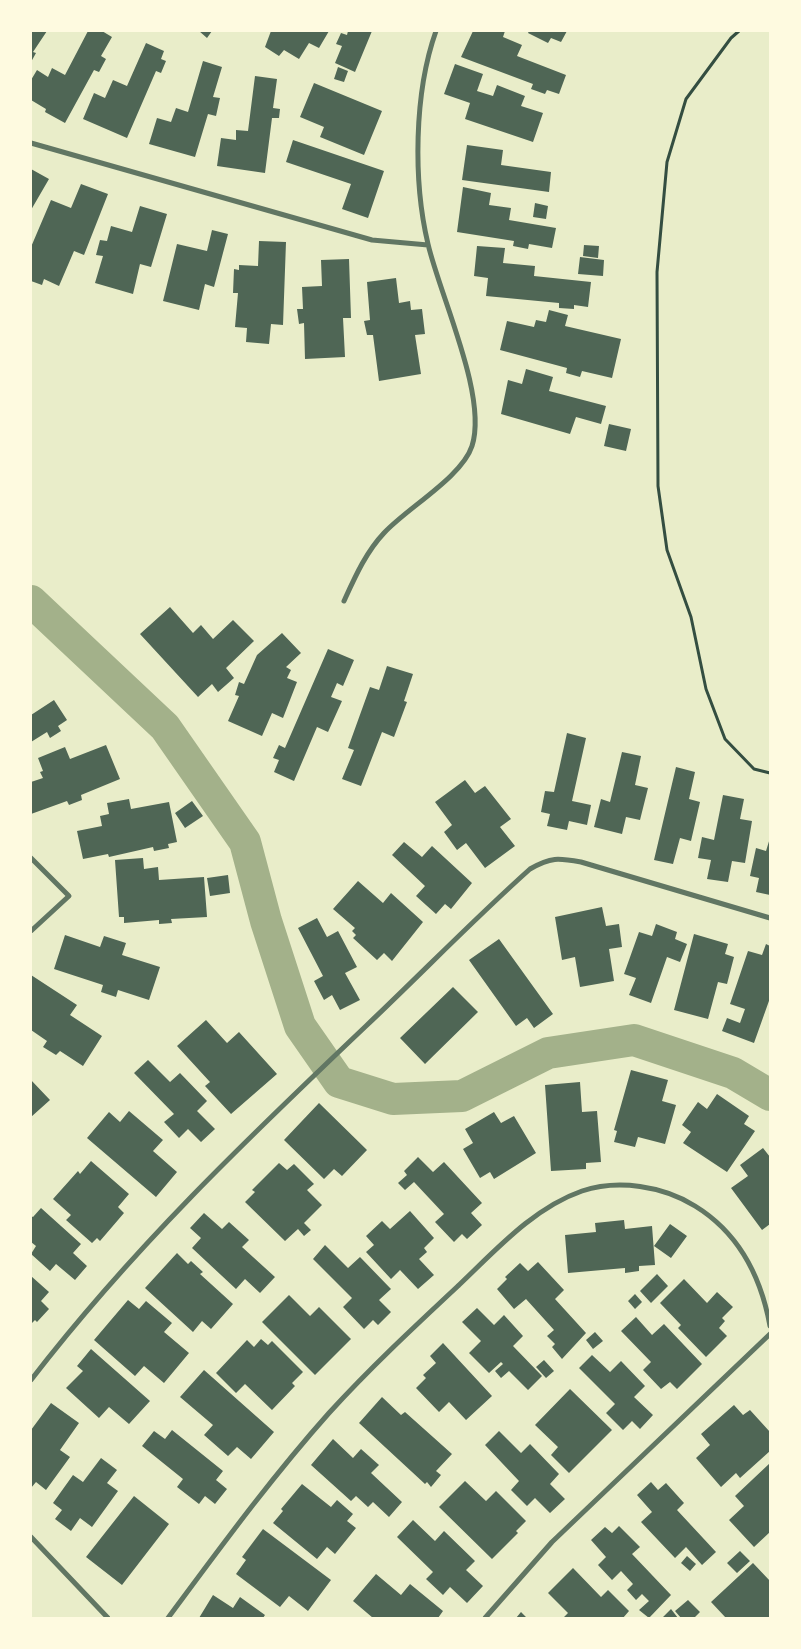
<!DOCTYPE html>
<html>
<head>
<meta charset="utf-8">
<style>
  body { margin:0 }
  #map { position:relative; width:801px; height:1649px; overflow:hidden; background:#e9edc9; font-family:"PT Sans Narrow",sans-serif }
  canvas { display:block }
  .frame { position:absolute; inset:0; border:32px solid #fefae0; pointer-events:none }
</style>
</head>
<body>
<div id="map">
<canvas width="801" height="1649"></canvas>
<div class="frame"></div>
</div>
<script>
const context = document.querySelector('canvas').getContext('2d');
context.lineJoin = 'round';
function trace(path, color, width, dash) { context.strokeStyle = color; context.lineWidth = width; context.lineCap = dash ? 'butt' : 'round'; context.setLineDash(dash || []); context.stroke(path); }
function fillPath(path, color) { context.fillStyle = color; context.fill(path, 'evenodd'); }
trace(new Path2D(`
  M31,601L165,727L245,842L266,921L300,1026L339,1082L393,1099L462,1096L548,1053L634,1040L733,1073L770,1095`), '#a3b18a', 32);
fillPath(new Path2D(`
  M31,31H47L33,52L36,53L31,62Z
  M88,31H102L112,37L101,56L106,59L99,72L94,70L65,123L45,112L46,109L31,100V80L37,70L48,77L52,68L65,75Z
  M199,31H212L207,38Z
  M271,31H329L319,48L309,43L299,59L284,50L279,56L265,47Z
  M348,31H372L355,72L335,63L342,46L336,44L341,33L347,35Z
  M473,31H505L503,37L522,45L517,56L566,75L559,94L547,90L545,94L531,89L533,84L461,57Z
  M529,31H567L561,42L551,38L548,43L528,33Z
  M146,43L164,51L161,59L166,61L161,73L156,71L127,138L83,119L94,93L105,98L113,80L127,86Z
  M203,61L222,67L213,97L220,98L216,116L208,114L195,157L149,144L157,118L171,122L176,108L188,112Z
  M455,64L483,74L477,91L493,96L497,85L525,96L521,106L543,113L533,142L465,119L470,103L444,94Z
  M338,67L348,71L344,82L334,79Z
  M255,76L277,79L273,108L280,109L279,118H272L265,173L217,166L221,138L236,140V130L248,131Z
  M314,83L382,111L364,155L320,137L324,127L300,117Z
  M293,140L384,171L368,218L342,209L351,184L286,162Z
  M467,145L503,150L501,165L551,172L549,192L462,180Z
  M31,169L49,179L31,210Z
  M81,184L108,194L84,255L74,251L59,286L44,279L42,285L31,281V247L51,200L71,208Z
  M463,187L491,193L489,205L511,208L509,220L556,228L552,248L529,244L528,249L513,246L514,241L457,232Z
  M535,203L548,206L546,219L533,217Z
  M140,206L167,214L151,267L140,264L133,294L95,283L103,256L96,255L100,240L107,241L111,226L132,232Z
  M212,230L228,234L214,287L205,284L199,310L163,301L177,244L207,251Z
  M259,241L286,242L283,325L271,324L269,344L246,342L247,328L235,327L238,293H233L234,269L239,270V265L258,266Z
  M584,245L599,246L598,258L583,256Z
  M477,246L505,248L503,263L535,266L534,276L591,282L588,307L574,305V309L559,308V303L486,296L488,278L474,276Z
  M580,257L604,260L603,276L578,274Z
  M349,259L351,318H343L345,357L305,359L304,323L299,324L297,309H303L302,287L322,286L321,260Z
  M396,278L399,303L410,301L411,310L422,309L425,334L415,335L421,374L379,381L373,335H367L364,321L370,320L367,282Z
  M549,310L568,315L565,326L621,339L612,378L582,371L580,377L566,373L567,368L500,350L507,321L534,327L536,320L546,322Z
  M526,369L553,377L549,391L606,406L601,424L576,417L570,434L501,414L508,380L522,384Z
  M609,424L631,429L626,451L604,446Z
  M170,607L193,633L201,625L213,639L233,620L254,641L226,668L234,678L218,692L212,684L198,697L140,634Z
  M282,633L301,653L286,667L291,670L287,678L297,682L283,718L272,713L262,736L228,721L239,696L235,695L239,682L244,684L257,655Z
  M328,649L354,660L343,686L337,683L331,697L342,701L328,732L317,727L294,781L274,772L279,760L273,758L279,745L285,748Z
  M387,666L413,674L404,701L407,702L394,737L382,732L361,786L342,779L354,750L348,748L370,687L379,690Z
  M54,700L67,720L58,726L61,731L50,738L47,732L31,742V715Z
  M567,733L586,738L572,801L591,805L587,825L569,821L567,830L547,826L550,814L541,812L545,791L554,792Z
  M106,745L120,779L81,795L82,800L69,805L67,801L31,814V782L43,778L40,772L43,771L38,758L65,747L70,759Z
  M622,752L641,756L635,785L648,788L640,820L626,817L622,834L594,827L601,799L610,802Z
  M676,767L695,772L689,799L700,802L691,841L680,838L673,864L654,860Z
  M465,780L475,793L485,786L511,819L500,827L515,846L485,868L466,843L457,850L444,832L452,825L435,802Z
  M723,795L744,799L740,819L752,821L745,863L732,861L728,882L707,879L711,860L698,858L702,837L714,840Z
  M129,799L131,809L169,802L177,842L168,844L169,848L154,851L153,847L109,857L108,854L83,859L77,831L102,826L100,816L109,814L107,803Z
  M192,801L203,816L185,828L175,813Z
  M770,838V895L756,892L759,878L750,876L756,848L766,851Z
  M404,842L422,857L432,846L472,883L451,909L445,904L436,914L416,896L425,886L392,855Z
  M143,858L144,869L158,867L159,880L204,877L207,917L171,919L172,923L159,924V920L124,923V917H119L115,860Z
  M228,875L230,893L210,896L207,878Z
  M358,881L383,903L391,893L423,922L392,961L384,953L377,960L353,938L356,935L352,931L355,928L333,909Z
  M602,907L606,926L619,924L622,947L609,949L614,981L580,987L575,957L562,960L555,917Z
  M317,918L327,937L338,931L357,967L345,973L360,1000L340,1010L332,995L324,1000L314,981L323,976L298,928Z
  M656,924L677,932L675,939L687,944L680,962L667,957L651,1003L629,995L636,978L624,974L639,932L652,936Z
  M694,934L728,944L725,954L734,957L727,984L718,982L708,1019L674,1010Z
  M65,935L100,947L104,936L126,943L122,955L160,967L149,1000L118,990L116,997L101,992L103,985L54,969Z
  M499,939L553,1014L534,1028L527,1018L516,1026L469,960Z
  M766,944L770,946V998L754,1043L722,1031L727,1018L740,1023L745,1009L730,1004L748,951L762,955Z
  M31,975L77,1005L70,1015L102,1036L83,1066L60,1051L56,1055L43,1047L47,1041L31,1030Z
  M453,987L478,1012L425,1064L400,1038Z
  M206,1020L227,1043L239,1032L277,1074L231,1114L205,1086L210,1082L177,1046Z
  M148,1060L170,1082L180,1073L207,1101L197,1111L215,1129L201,1142L188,1129L179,1138L164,1122L174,1114L134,1073Z
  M631,1070L668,1080L662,1101L676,1105L665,1144L638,1137L635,1147L614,1142L617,1131L614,1130Z
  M31,1080L50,1100L31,1117Z
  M580,1082L582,1112L597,1111L601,1162L586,1163V1169L551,1171L545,1085Z
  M717,1094L749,1116L744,1124L755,1131L727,1172L683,1143L691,1132L682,1125L698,1102L707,1109Z
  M319,1103L367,1150L342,1176L334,1169L324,1179L284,1140Z
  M129,1111L163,1140L153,1151L177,1172L156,1197L87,1138L109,1112L120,1122Z
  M494,1112L501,1123L514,1116L536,1153L494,1179L490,1172L480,1178L463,1149L473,1143L465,1129Z
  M763,1148L770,1157V1224L762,1230L731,1188L748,1176L740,1165Z
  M418,1157L433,1172L444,1162L482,1203L471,1213L482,1225L467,1239L462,1234L454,1242L435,1222L444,1214L414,1182L405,1190L398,1183L407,1175L404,1171Z
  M91,1161L129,1194L118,1207L124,1213L100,1241L97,1238L92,1243L66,1220L71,1215L53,1199L78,1171L80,1174Z
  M279,1163L287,1170L294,1164L314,1184L307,1190L322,1205L304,1223L311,1230L304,1236L298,1229L285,1241L245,1202L255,1192L252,1190Z
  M41,1208L81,1244L73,1253L87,1266L75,1280L56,1264L50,1271L31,1254L36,1246L31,1242V1216L33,1217Z
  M410,1211L434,1238L424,1248L427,1252L419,1259L434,1275L418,1289L400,1270L391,1279L366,1252L374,1245L366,1236L382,1221L390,1229Z
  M204,1213L222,1229L229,1222L249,1240L242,1247L275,1277L260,1293L245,1279L236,1289L192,1248L201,1238L190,1228Z
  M624,1220L625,1229L652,1226L655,1265L639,1266V1271L625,1273V1268L568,1273L565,1235L596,1232L595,1223Z
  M670,1224L687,1236L671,1258L654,1246Z
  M325,1245L348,1268L360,1257L391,1289L379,1300L391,1312L378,1325L373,1320L364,1329L343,1307L352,1298L313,1259Z
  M177,1253L188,1264L191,1261L203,1272L200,1274L233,1304L211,1329L202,1321L193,1332L145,1288Z
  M538,1262L564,1290L555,1299L586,1333L562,1359L552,1347L555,1344L547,1336L554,1330L526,1299L514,1309L497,1289L507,1279L505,1277L520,1263L528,1271Z
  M657,1274L668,1286L651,1303L640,1291Z
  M31,1276L49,1292L41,1301L49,1309L37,1322L35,1320L31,1324Z
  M684,1279L707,1303L717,1292L733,1307L722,1318L725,1321L719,1328L727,1336L706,1357L678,1328L681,1325L660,1303Z
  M635,1294L642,1302L635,1309L628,1301Z
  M289,1295L310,1316L319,1307L351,1339L315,1375L262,1322Z
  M128,1300L139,1309L146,1301L172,1323L164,1332L189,1353L164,1383L144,1366L135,1376L94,1340Z
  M477,1308L494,1325L504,1315L523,1336L513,1346L542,1376L528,1390L509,1371L501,1378L495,1371L503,1364L501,1362L489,1373L469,1353L481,1341L462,1322Z
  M636,1317L652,1335L664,1324L702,1364L677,1389L670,1382L661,1389L643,1370L651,1362L621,1331Z
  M595,1332L603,1341L593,1349L586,1340Z
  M261,1339L268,1345L272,1341L303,1372L292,1383L295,1386L272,1410L245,1384L236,1393L216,1373L247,1340L254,1347Z
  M443,1343L492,1396L466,1420L449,1402L439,1412L416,1388L426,1378L423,1375L436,1363L430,1356Z
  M91,1349L150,1401L129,1424L109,1407L99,1418L66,1388L83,1371L77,1366Z
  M592,1355L610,1372L621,1361L645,1386L634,1397L653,1415L640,1429L632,1421L623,1430L606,1413L615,1404L579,1368Z
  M544,1360L554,1371L546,1378L536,1367Z
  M204,1370L274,1432L251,1459L237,1447L228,1456L204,1435L213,1425L180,1397Z
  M570,1389L612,1430L569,1473L551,1455L558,1447L535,1425Z
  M382,1397L401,1415L405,1412L452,1454L436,1471L441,1475L431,1487L427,1482L425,1484L359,1423Z
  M51,1403L79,1423L60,1450L70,1457L46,1490L36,1482L31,1488V1430Z
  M734,1405L743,1415L750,1410L770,1432V1451L740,1478L736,1473L721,1487L696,1458L710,1445L701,1434Z
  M172,1430L223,1471L216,1480L227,1489L215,1504L205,1496L199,1504L177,1487L183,1479L142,1446L154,1431L165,1439Z
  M499,1431L521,1453L530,1444L559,1474L550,1484L565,1499L550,1513L535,1498L527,1506L511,1490L519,1481L485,1445Z
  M333,1439L353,1458L361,1449L379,1465L371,1473L402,1502L389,1517L373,1502L368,1507L356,1496L351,1501L311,1465Z
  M101,1458L117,1470L107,1483L118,1491L92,1527L80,1518L71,1531L55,1519L62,1510L53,1503L73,1475L83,1482Z
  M770,1463V1532L754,1547L729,1520L744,1506L735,1496Z
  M465,1481L486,1501L496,1491L526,1521L516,1531L518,1533L492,1559L439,1507Z
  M651,1482L658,1490L666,1483L684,1503L677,1510L716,1552L702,1565L686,1547L675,1558L641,1522L652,1512L637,1495Z
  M302,1484L331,1507L337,1500L353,1514L347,1521L356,1528L335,1554L327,1547L317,1559L273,1523L283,1511L281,1509Z
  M134,1496L169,1524L122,1585L86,1557Z
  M413,1520L435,1541L444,1531L475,1561L466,1570L483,1586L467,1603L450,1587L443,1595L426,1579L433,1572L397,1537Z
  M619,1526L640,1547L632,1554L671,1595L649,1618L639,1610L649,1601L642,1594L636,1600L627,1590L633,1584L621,1571L612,1580L598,1565L606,1557L591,1540L605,1527L612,1533Z
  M263,1529L331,1580L308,1611L289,1596L280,1607L236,1574L246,1560L242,1557Z
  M740,1551L750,1561L737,1573L727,1563Z
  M687,1556L696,1564L690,1571L681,1563Z
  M753,1563L770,1581V1618H726L711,1602Z
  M573,1568L601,1597L608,1590L629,1611L623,1618H563L568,1613L548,1593Z
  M376,1574L401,1595L410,1584L443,1611L438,1618H373L353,1601Z
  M213,1595L233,1608L240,1597L265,1615L263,1618H199Z
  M688,1600L700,1612L694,1618H681L675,1611Z
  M671,1609L678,1618H662Z
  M521,1612L527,1618H516Z`), '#4f6655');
trace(new Path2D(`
  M739,31L731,38L686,99L667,162L657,272L658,486L667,550L691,617L706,689L725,739L754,769L770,773`), '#344e41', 3);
trace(new Path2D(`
  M31,143L372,240L428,245
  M344,601C355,577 366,552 384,533C407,508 462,477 472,446C488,396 440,296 428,244C413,181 414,93 436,31
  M31,858L69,896L31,931
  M31,1380C131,1250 248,1138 366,1026C421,974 474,919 530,869C551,857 558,858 581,862L770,918
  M31,1537L108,1618
  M168,1618C220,1548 271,1478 329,1413C370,1368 414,1327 459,1285C495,1251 533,1208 582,1191C618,1179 663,1186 695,1206C739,1233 761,1277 770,1326
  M485,1618L552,1542L770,1334`), '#617663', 5);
</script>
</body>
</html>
